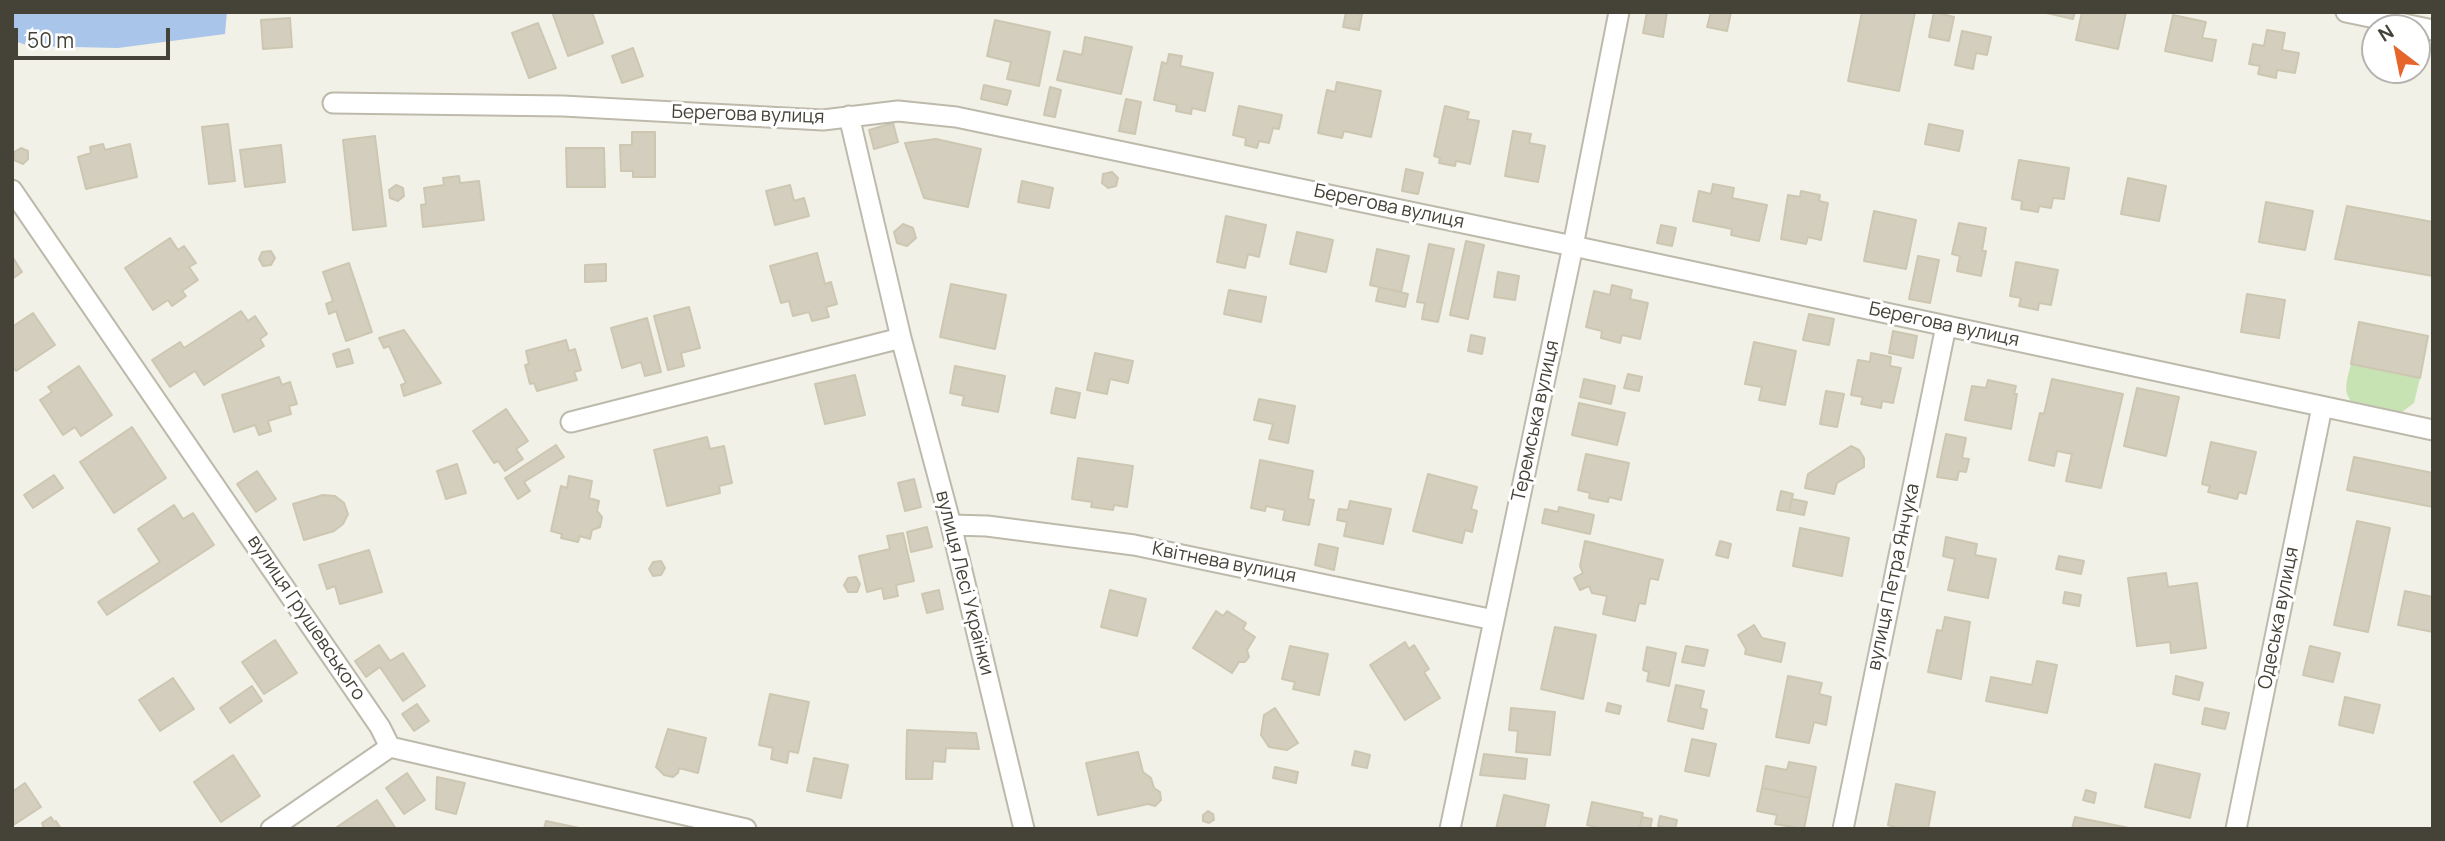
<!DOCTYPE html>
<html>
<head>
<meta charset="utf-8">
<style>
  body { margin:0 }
  #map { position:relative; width:2445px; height:841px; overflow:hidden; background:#f2f1e8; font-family:Manrope,sans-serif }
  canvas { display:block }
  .frame { position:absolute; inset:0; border:14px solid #454237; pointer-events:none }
  .north { position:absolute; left:2361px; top:14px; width:70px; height:70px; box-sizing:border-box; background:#fff; border:2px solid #b5b3af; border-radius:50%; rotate:328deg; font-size:19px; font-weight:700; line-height:28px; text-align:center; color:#454237 }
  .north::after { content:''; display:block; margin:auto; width:24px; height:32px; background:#e6652b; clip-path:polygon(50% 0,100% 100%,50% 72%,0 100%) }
  .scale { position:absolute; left:14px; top:28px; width:156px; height:32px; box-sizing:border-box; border:4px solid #454237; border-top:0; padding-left:9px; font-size:21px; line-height:24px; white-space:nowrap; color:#454237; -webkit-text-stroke:5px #fff; paint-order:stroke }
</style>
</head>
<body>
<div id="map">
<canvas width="2445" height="841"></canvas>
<div class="frame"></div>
<div class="north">N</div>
<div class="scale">50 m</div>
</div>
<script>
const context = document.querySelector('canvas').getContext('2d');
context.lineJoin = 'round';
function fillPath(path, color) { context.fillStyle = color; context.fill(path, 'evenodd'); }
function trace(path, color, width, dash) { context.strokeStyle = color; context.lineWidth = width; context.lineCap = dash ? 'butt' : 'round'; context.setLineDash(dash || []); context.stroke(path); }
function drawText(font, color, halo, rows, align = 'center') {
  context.font = font + ' Manrope,sans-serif'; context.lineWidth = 6; context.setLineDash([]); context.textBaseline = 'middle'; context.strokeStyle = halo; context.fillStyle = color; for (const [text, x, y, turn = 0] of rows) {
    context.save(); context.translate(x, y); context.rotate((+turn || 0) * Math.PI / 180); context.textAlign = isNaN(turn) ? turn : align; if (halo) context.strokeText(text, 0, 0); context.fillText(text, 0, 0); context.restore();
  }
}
fillPath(new Path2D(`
  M2351,364L2420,378L2414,403L2402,412L2351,401C2342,390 2348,377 2351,364Z`), '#c7e3b4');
fillPath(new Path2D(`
  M12,12H227L225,34L118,48L29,46L12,40Z`), '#aac5ea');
const building = new Path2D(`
  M552,12H592L603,43L568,56Z
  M1346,12L1362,14L1359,30L1343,27Z
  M1647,12H1667L1663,37L1643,33Z
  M1711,12H1731L1727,31L1707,27Z
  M1862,12H1915L1899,91L1848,81Z
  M1934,12L1954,17L1949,41L1929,37Z
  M2042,12H2075L2073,19Z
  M2082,12H2126L2118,49L2076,40Z
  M2173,15L2206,22L2202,38L2216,40L2212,61L2165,51Z
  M290,18L292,47L263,49L261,20Z
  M995,20L1050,32L1039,86L1007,79L1011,62L987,56Z
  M538,23L556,68L529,78L512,33Z
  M2267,30L2285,33L2282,50L2299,53L2295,73L2277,70L2276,78L2258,74L2260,66L2249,64L2253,44L2264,46Z
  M1962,31L1991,37L1987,55L1976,53L1973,69L1955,65Z
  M1085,37L1132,47L1121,94L1057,80L1064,51L1082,55Z
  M633,48L643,76L622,83L612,56Z
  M1169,54L1182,56L1180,66L1213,73L1205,111L1192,108L1191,114L1176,111L1177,105L1154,100L1162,62L1167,64Z
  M1337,82L1381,91L1371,137L1344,131L1342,138L1318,133L1327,90L1335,92Z
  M984,85L1011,91L1007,105L981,99Z
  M1050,87L1061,90L1055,117L1044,115Z
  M1126,99L1141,102L1135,134L1119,131Z
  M1239,106L1282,115L1279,129L1273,128L1269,143L1259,141L1257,148L1245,145L1246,138L1233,135Z
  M1445,106L1469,112L1467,119L1479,121L1470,164L1456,161L1455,166L1439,163L1440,158L1434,156Z
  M893,123L898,142L874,149L869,130Z
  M228,124L235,181L209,184L202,127Z
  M1929,124L1963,131L1959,151L1925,144Z
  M1513,131L1531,134L1529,143L1545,146L1538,182L1505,176Z
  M632,132H655V177H633V171H621L620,145H632Z
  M375,136L386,226L353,230L343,140Z
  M936,139L981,149L968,207L924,198L905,143Z
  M103,144L105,150L130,144L137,177L86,189L78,157L91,153L90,147Z
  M281,145L285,182L245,187L240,150Z
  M21,148L28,151V159L23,164L14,160V152Z
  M566,148H604L605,187H567Z
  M2019,160L2069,168L2064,199L2053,198L2051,208L2039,206L2038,212L2021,209L2022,201L2012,199Z
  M1406,169L1423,173L1418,194L1402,191Z
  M1112,172L1118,178L1116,186L1108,188L1102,183L1103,174Z
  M459,176L460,183L479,181L484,220L423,227L421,205L426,204L424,188L444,185L443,178Z
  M2128,178L2166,186L2159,221L2121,214Z
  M1022,181L1053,188L1049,208L1018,202Z
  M1713,184L1734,188L1732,198L1767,205L1759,241L1731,235L1732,229L1693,221L1699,191L1711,194Z
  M396,185L403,188L404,196L398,201L390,198L389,190Z
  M790,185L794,201L804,198L809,216L775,225L766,191Z
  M1801,191L1820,195L1819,201L1828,203L1821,240L1808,237L1806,244L1781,239L1788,195L1800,197Z
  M2266,202L2313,211L2305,250L2259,242Z
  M2347,206L2433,222V276L2335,259Z
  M1874,211L1916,220L1906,269L1864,261Z
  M1226,216L1266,225L1259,257L1248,254L1245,268L1217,262Z
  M1959,223L1986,228L1982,251H1986L1981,276L1957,271L1960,256L1952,254Z
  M903,224L913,228L916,238L907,246L897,243L894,232Z
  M1661,225L1676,228L1672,246L1657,243Z
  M1297,232L1333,240L1326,272L1290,264Z
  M170,238L178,250L184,246L196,263L189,267L198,280L182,291L186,296L172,306L168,300L153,310L125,268Z
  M1466,241L1484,245L1468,319L1450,315Z
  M1429,244L1454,249L1438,322L1422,319L1425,303L1417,302Z
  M1377,249L1409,256L1401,292L1370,285Z
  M271,251L275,258L271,265L263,266L259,259L262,252Z
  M817,253L825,284L831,282L837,304L826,307L829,317L812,321L809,312L793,316L789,301L781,303L770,266Z
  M12,256L22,272L12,279Z
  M1918,256L1939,260L1930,303L1909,299Z
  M2016,262L2058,270L2051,305L2039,303L2038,310L2019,306L2021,298L2010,296Z
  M349,263L372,332L346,341L336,311L329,314L326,304L333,301L323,272Z
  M606,264V281L585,282V265Z
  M1498,272L1519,276L1515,300L1494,297Z
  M951,284L1006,295L995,349L940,337Z
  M1612,285L1632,290L1630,299L1648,303L1640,339L1622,335L1620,343L1601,338L1602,331L1586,327L1594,291L1610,295Z
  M1379,287L1408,294L1405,307L1376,301Z
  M1229,290L1266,297L1261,322L1224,314Z
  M2247,294L2285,300L2279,338L2241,332Z
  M689,307L700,348L681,353L684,366L668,370L654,316Z
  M241,311L248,321L255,316L267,334L260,339L264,346L204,385L195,371L170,387L152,360L180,342L184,348Z
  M33,313L55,345L16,371L12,365V327Z
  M1809,314L1834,319L1829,345L1803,340Z
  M647,318L661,372L645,376L641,362L622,368L611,328Z
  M2359,322L2428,336L2420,378L2351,364Z
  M404,330L441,383L404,396L401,385L406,383L389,346L384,348L379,338Z
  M1893,331L1917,336L1913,358L1889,353Z
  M1471,335L1485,338L1482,354L1468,351Z
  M566,340L569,351L575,349L581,370L574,372L577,380L537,391L534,383L530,384L525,365L529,364L526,351Z
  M1754,342L1796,351L1785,405L1759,400L1762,387L1745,384Z
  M349,349L353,363L337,367L333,354Z
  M1095,353L1133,361L1128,383L1110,379L1107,394L1087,390Z
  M1871,353L1891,357L1890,366L1901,368L1893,403L1882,401L1881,408L1861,404L1863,397L1851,395L1858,360L1870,362Z
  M79,366L112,415L81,436L75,427L63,435L40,400L52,392L48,387Z
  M955,366L1005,376L998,412L962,405L964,396L950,393Z
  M1628,374L1642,377L1639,391L1624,388Z
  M855,375L865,415L825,424L815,384Z
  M279,377L282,385L290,382L297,404L289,406L291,414L268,421L271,431L259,435L255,425L234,432L222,395Z
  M1584,379L1615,386L1611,404L1580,397Z
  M2052,379L2123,394L2101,488L2066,481L2072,454L2057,451L2054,466L2029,460L2040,413L2044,414Z
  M1988,380L2016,386L2014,394H2017L2011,429L1965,420L1972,386L1986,388Z
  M1056,388L1080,393L1075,418L1051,413Z
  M2137,388L2179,397L2166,456L2124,446Z
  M1826,391L1844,394L1837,427L1820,424Z
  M1259,399L1295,406L1288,443L1269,439L1273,424L1254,420Z
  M1579,403L1625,413L1617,445L1572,435Z
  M506,409L528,441L516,449L523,459L505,471L498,461L494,463L473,431Z
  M132,427L166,478L114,513L80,462Z
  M1946,434L1966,438L1962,458L1969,459L1966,472L1959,471L1957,480L1937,477Z
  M707,437L710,449L724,446L732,483L719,486L720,493L667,506L654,450Z
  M2211,442L2256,452L2246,494L2239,492L2237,499L2208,492L2210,486L2202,484Z
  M556,445L564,457L524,482L530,491L518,499L505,478Z
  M1851,446L1859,450L1864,458V467L1837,483L1834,494L1805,488L1808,474Z
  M1586,454L1629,463L1621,500L1609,497L1608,502L1589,498L1590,493L1578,490Z
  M2354,457L2433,473V507L2347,490Z
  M1078,458L1133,466L1127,507L1114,505L1113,510L1091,507L1092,502L1072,499Z
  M1260,460L1313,471L1308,499L1314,500L1309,525L1283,520L1285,510L1266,506L1265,511L1251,508Z
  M457,464L466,493L446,499L437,471Z
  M257,471L276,499L256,512L237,484Z
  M1428,474L1477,487L1471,509L1477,511L1472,532L1465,530L1462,543L1413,531Z
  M54,475L63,488L33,508L24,495Z
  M569,476L592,481L589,498L599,501L597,511L602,517L600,527L592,530L590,539L580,536L578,542L561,538L562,534L551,531L561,486L567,488Z
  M914,479L921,507L905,511L898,483Z
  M1781,491L1793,494L1789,512L1777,510Z
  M323,495L335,496L344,503L348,514L343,524L334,531L304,540L293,504Z
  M1792,499L1807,502L1804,515L1789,512Z
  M1350,501L1391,509L1383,544L1344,536L1347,522L1337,520L1339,509L1348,510Z
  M174,505L183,519L193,513L214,545L107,615L98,602L160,562L138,529Z
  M1559,507L1594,515L1590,534L1542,523L1545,509L1558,512Z
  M2357,521L2390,528L2368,632L2334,625Z
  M927,527L932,547L911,552L907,532Z
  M1800,528L1849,538L1842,576L1793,566Z
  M903,533L914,581L896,585L898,596L884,599L882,588L867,592L859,556L890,549L887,536Z
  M1946,537L1977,544L1975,555L1996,559L1988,598L1948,590L1955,559L1943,556Z
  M1585,541L1663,560L1658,580L1650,578L1645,604L1639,603L1635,621L1603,614L1607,596L1592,593L1589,586L1580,590L1574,578L1583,573L1580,566Z
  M1720,541L1731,544L1728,558L1716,555Z
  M1319,544L1338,548L1334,570L1315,565Z
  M369,550L382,592L340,604L335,586L327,589L319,565Z
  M2059,556L2084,561L2081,574L2056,569Z
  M661,561L665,568L661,575L653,576L649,569L653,562Z
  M2166,573L2168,587L2197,583L2206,648L2171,653L2170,642L2137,646L2128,578Z
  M856,577L860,584L857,592H848L844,585L848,578Z
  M939,590L943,609L927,613L922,594Z
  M1110,590L1146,599L1137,636L1101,627Z
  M2405,591L2433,597V632L2398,625Z
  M2065,592L2081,595L2079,606L2063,603Z
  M1216,611L1223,616L1227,611L1246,623L1243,629L1255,637L1247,650L1249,657L1245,662H1239L1232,673L1193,648Z
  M1945,617L1970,622L1961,679L1928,672L1937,630L1942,631Z
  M1754,625L1762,638L1785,643L1781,662L1745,654L1746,649L1738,635Z
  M1555,627L1596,635L1583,699L1541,689Z
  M275,640L297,673L264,694L242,662Z
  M1405,642L1409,649L1414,645L1429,669L1424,672L1440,698L1405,720L1370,665Z
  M379,645L390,661L403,653L425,686L403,701L380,667L366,677L355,661Z
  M1290,646L1328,654L1319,695L1293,689L1295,682L1282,679Z
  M1686,646L1708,650L1704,666L1682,662Z
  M2310,646L2340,653L2333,682L2303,675Z
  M1647,647L1676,653L1669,686L1647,681L1649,672L1643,670Z
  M2037,661L2057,665L2047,713L1986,701L1991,677L2032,685Z
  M1788,676L1822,683L1819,694L1831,697L1826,725L1814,722L1809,743L1776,737Z
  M2176,676L2203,683L2199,700L2173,694Z
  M173,678L194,709L160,731L139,700Z
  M1676,685L1704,691L1700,708L1707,710L1703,729L1668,721Z
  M252,686L262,701L230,723L220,708Z
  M770,694L809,702L798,753L789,751L787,763L771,759L773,748L759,745Z
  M2345,697L2380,705L2373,733L2339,725Z
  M1608,703L1621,706L1619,714L1606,711Z
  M417,704L429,721L414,731L402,714Z
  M1275,708L1298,743L1287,750L1269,747L1261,735L1264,715Z
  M1511,708L1555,712L1550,755L1516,752L1518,731L1509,730Z
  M2205,708L2229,713L2225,729L2202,724Z
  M668,729L706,738L698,773L679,768L678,773L673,777L664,775L656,767Z
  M907,730L976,733L979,749L946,748L945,762L933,761L932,779H906Z
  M1692,739L1716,744L1709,776L1685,771Z
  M1355,751L1370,755L1367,768L1352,765Z
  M1138,752L1143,772L1151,778L1154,788L1160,792L1161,800L1155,806L1148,804L1098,815L1086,763Z
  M1484,754L1527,759L1525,779L1480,775Z
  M233,755L260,796L221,822L194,782Z
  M814,758L848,765L841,798L807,791Z
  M1789,762L1816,767L1810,798L1762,788L1766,766L1787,770Z
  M2155,764L2200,774L2190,818L2145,807Z
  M1275,767L1298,772L1296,783L1273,778Z
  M407,773L425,800L404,814L386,788Z
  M437,777L465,783L456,814L436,809Z
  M25,783L41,807L12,826V792Z
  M1896,784L1935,792L1928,829H1900L1888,825Z
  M1762,788L1810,798L1804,829L1775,824L1777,815L1757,811Z
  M2086,790L2096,793L2094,803L2083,800Z
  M1504,795L1549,805L1544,829H1496Z
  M377,800L396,829H334Z
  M1592,802L1643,813L1639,829H1604L1587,825Z
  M1208,811L1213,814L1214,820L1209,823L1203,821V815Z
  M1660,816L1677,820L1675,829L1658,826Z
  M51,817L54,822L56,821L61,829H44L42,823Z
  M1642,817L1652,819L1650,829H1639Z
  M2075,817L2129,828L2072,829Z
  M546,821L584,829H544Z`);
fillPath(building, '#d3cebe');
trace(building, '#cdc7b2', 2);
const minor = new Path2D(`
  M2346,12L2433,30
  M333,103L563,106L823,120L898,111L956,117L1573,246L2433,430
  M849,116L901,338L951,525L1024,829
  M12,190L380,727L390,747L746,829
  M571,422L901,338
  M951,525L987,526L1134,545L1494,620
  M271,829L390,747
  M1450,829L1573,246L1619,12
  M1843,829L1946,326
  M2236,829L2322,407`);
trace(minor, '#bdbaab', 23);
trace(minor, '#fff', 19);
drawText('19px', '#454237', '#fff', [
  ["Берегова вулиця",748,115,2],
  ["Берегова вулиця",1389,207,12],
  ["Берегова вулиця",1944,325,12],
  ["Теремська вулиця",1536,421,-78],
  ["Квітнева вулиця",1224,563,11],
  ["вулиця Петра Янчука",1894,577,-78],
  ["вулиця Лесі Українки",964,583,76],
  ["вулиця Грушевського",306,618,56],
  ["Одеська вулиця",2279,618,-79]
]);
</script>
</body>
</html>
